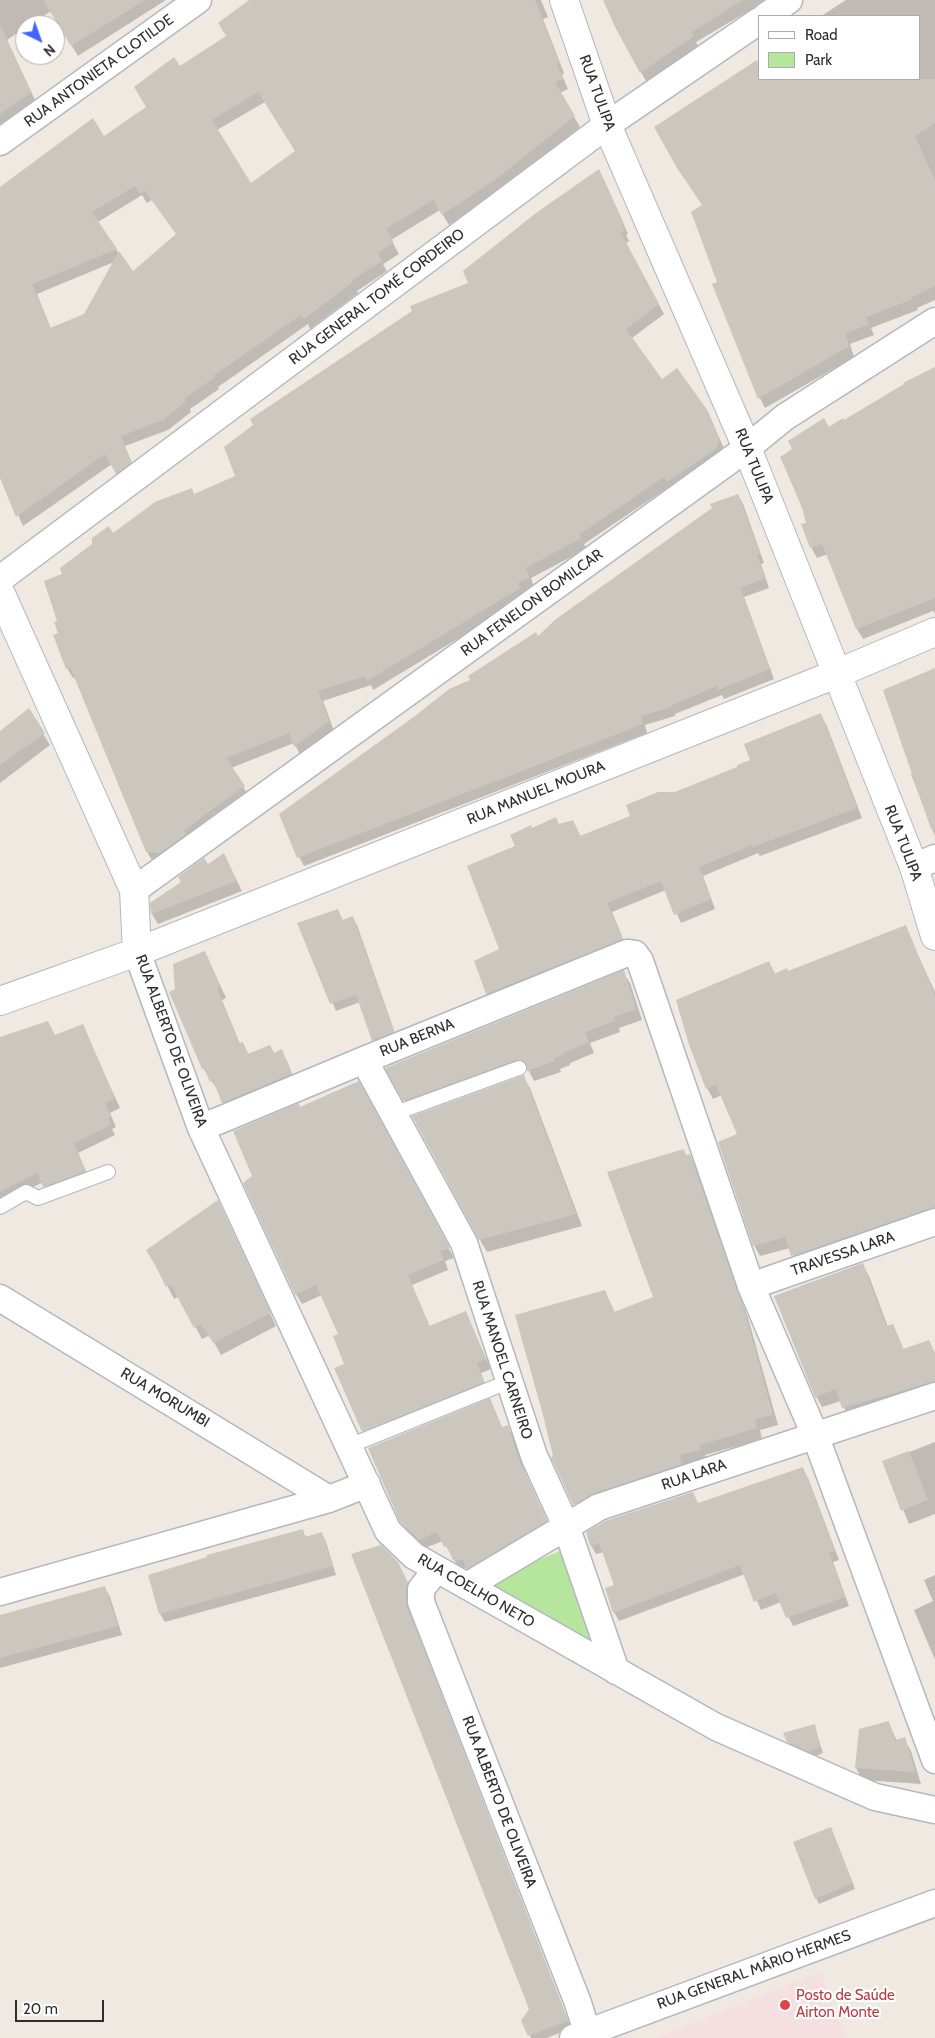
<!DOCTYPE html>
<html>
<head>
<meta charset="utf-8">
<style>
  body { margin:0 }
  #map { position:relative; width:935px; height:2038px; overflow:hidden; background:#efe9e1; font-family:Cabin,sans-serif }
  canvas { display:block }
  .legend { position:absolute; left:758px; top:15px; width:162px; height:65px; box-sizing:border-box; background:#fff; border:1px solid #ababab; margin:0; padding:6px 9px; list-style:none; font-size:15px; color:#2e2e2e }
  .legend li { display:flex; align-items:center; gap:10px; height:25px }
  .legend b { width:25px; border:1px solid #ababab }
  .north { position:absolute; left:15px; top:15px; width:50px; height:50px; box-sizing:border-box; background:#fff; border:1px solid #ababab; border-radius:50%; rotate:138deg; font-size:14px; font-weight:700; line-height:20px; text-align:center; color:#2e2e2e }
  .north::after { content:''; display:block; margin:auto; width:18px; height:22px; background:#4264fb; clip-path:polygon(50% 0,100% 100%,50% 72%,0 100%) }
  .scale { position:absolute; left:15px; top:2000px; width:89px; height:22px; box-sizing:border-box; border:2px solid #2e2e2e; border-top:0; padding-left:6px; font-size:15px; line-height:18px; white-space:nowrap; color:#2e2e2e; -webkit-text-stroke:4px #fff; paint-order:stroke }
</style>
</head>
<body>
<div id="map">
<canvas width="935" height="2038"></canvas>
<ul class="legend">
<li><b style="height:6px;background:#fff"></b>Road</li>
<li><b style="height:14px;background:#b6e59e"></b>Park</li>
</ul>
<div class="north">N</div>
<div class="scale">20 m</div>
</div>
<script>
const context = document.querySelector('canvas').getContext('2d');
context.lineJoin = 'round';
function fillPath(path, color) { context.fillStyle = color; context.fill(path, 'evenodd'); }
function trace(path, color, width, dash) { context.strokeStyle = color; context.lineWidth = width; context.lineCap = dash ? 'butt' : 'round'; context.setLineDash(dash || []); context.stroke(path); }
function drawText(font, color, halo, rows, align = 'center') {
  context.font = font + ' Cabin,sans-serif'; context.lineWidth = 4.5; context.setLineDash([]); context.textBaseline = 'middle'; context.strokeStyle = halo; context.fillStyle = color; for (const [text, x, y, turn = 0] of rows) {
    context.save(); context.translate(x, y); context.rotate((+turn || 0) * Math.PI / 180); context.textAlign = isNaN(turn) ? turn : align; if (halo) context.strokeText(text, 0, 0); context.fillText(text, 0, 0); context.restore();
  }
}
fillPath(new Path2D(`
  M820,1972L846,2038H655Z`), '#f5dfe0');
fillPath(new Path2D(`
  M562,1550L603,1647L543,1615L495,1586L497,1578Z`), '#b6e59e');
fillPath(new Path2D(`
  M0,0H166L78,56L51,11L30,25H25V28L7,40L36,102L0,127Z
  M251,0H541L548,17L543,19L564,73L562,75L568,89L560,93L580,127L506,186L449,225L440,210L391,240L399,254L383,264L387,271L357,291L358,293L310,329L308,324L218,387L219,389L190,409L191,412L168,430L125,446L136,473L123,483L112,464L23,526L0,475V188L104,137L147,107L179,67L227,37ZM265,102L296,152L250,185L217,130ZM142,195L147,203L152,200L177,235L132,273L98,222ZM114,262L85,315L51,329L37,294Z
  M605,0H767L696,42L698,46L646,81L616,27Z
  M846,0H935V300L917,308L918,310L871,328L874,335L850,344L854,357L765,408L760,398L714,285L719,282L703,206L656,127L759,61V79H919V16H821Z
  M604,180L628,234L626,235L629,241L626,243L664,314L632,338L662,381L707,412L723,446L724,453L673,490L670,486L584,544L586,549L531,578L534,588L523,593L525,598L373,690L371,685L323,701L334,731L301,756L294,743L231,768L249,796L153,862L147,852L76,677L73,678L67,668L59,634V622L64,574L112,534L236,477L470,284Z
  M935,368V614L933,611L863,639L857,629L828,554L817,558L811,547L808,523L782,458L828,428L843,422Z
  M738,495L743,504L764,563L761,564L769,588L744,597L774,679L724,699L722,695L675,714V716L645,725L647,733L304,866L299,857L472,681L538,637Z
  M935,669V836L911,774L913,773Z
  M28,710L50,745L0,783V733Z
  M820,714L826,724L862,818L760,856L758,853L703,876L715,909L681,923L666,890L612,912L627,948L493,1003L487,994L476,961L500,950L516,847L532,829L559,826L573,821L581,837L632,817L675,794L739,768Z
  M224,855L242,891L158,924L152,914V904Z
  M338,910L343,921L353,918L357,925L397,1039L377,1047L360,1002L336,1011L299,924Z
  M905,927L935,992V1219L798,1266L790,1248L760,1256L754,1245L739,1135L722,1095L713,1099L707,1088L769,962L775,974L788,972Z
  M205,952L226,998L222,1000L240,1044L242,1043L249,1055L274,1054L281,1051L288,1063L296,1086L229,1114L219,1092L203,1068L176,990Z
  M623,972L630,983L642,1020L619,1028L620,1032L590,1043L594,1053L570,1063V1065L560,1069L561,1072L534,1081L529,1071L523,1070L411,1111L387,1068Z
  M82,1025L120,1108L110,1113L116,1127L112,1129L115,1135L78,1153L90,1181L50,1196L43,1182L0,1204V1039L56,1037Z
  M523,1077L530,1088L582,1226L487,1252L480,1240Z
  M364,1093L454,1258L445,1261L448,1270L412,1285L430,1327L465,1313L491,1369L481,1373L488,1392L368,1441L363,1431L340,1335L322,1295L302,1304L296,1294L254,1177L300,1109Z
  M683,1150L687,1157L690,1155L695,1166L748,1318L778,1425L760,1430L762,1439L705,1455L706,1460L580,1515L553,1458L605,1291L615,1313L654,1298Z
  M224,1214L276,1326L221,1355L210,1335L202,1339L179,1296L174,1299L160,1271Z
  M862,1264L869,1276L888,1327L893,1325L904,1350L935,1354V1394L849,1418L841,1401L822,1407L816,1396L801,1286Z
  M490,1400L502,1428L507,1427L513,1435L525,1472L551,1530L471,1576L467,1568H459L443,1541L425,1548L407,1531L402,1522Z
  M935,1442V1514L909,1524L884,1462Z
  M803,1469L808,1478L839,1560L833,1562L849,1606L793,1626L781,1602L761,1610L745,1574L619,1621L614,1612L616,1585L604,1552L596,1554L591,1545L698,1504Z
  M302,1531L307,1538L322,1534L326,1542L336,1575L165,1622L160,1614Z
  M352,1555L402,1571L412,1591L410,1597L411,1616L571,2028L547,2038H531L522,2021L530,2009Z
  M935,1575V1660L914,1610L933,1601L924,1580Z
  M105,1588L110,1597L122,1635L0,1668V1617Z
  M888,1722L897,1741L904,1739L911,1751L921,1784L863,1780L856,1768Z
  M814,1725L823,1753L813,1757L792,1748L788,1741Z
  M833,1835L855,1889L819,1904L816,1898Z`), '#0003');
fillPath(new Path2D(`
  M43,0H145L71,46Z
  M249,0H535L559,63L557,64L563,79L555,82L575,116L500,176L442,215L433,200L386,229L394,243L378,253L382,261L352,280L353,282L304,319L301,315L213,376L214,378L185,398L186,401L163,420L121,436L131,463L116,474L105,454L16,517L0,478V187L93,118L104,136L146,107L134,87L174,57L180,66L226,36L218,23ZM258,92L295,151L251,183L212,120ZM135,186L140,194L145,191L176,234L133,271L119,251L84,314L50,328L32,284L117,249L92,212Z
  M603,0H743L692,32L694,36L640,73L615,27Z
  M0,25L31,92L0,114Z
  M757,60L759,65V79H935V123L915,136L935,181V286L912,297L913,299L866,317L869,324L845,334L849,346L758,399L712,284L717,282L691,212L702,205L677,168L654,127Z
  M599,169L624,224L622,225L625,231L621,233L659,304L626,329L662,379L677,368L708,411L718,435L719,443L716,449L667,482L664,477L580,534L581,538L526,568L529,578L518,583L520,588L367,681L365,676L318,691L329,721L294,747L289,733L226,758L245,786L207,813L184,831L186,834L160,853L146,852L70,667L66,669L53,635L58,633L54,622L57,621L44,581L62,574L60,568L92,544V538L109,526L113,533L155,502L192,488L194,494L235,476L224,447L253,425L250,419L412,311L410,306L468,283L463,271L536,213Z
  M935,367V598L856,629L822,544L810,548L801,524L806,523L802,507L780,457L792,449L788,441L824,418L829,427L843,418L844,420L904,384L903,383Z
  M738,494L760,554L757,555L765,578L740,588L770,669L718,690L717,686L671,705V707L641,716L643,724L297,858L279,814L415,716L449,689L470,680L468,676L536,632L538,636L556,619L712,508L710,504Z
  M935,668V828L931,829L883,690Z
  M29,708L45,733L0,765V731Z
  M821,713L857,808L753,847L752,845L699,867L711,899L674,915L661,881L607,903L623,939L486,994L474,961L499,949L467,866L515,846L510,835L531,825L532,828L556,817L559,824L573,820L580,836L630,816L626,805L658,792H675L737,767V765L750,760L744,744Z
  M224,853L237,881L151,914L150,903L181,882L178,877L204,858L208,864Z
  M338,909L342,920L353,916L394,1032L372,1041L356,995L330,1004L297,923Z
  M906,925L935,996V1207L791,1256L785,1237L753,1246L718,1142L737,1134L716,1085L706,1089L689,1045L676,1000L769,961L774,974L787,968L788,971Z
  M205,951L220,986L217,988L239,1043L243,1042L248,1054L270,1045L274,1053L282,1049L291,1074L222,1103L213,1080L210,1082L204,1068L202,1069L169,992L175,989L173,964Z
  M624,970L636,1009L614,1017L615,1021L585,1032L589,1042L565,1052V1054L554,1058L555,1061L527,1071V1065L525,1062L516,1060L403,1101L385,1068Z
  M48,1021L55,1035L83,1024L115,1098L105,1103L111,1117L108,1119L111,1125L74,1143L86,1171L43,1187L37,1173L0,1192V1037Z
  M524,1075L576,1214L479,1240L412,1116Z
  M359,1081L450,1248L440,1251L444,1260L408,1275L429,1326L466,1311L486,1359L477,1363L484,1382L362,1432L334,1368L344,1364L333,1336L338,1334L316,1285L295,1295L243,1183L252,1176L233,1131L299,1103L300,1107Z
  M684,1149L686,1155L690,1154L743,1306L773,1415L755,1419L757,1428L700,1445L701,1450L679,1455L682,1464L594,1493L573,1505L551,1457L553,1456L543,1415L515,1315L605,1290L614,1312L653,1297L607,1172Z
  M218,1200L271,1313L213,1343L201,1324L194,1328L171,1285L166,1287L155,1265L146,1250Z
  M863,1263L886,1326L893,1324L903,1349L929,1340L935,1353V1381L842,1408L836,1389L815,1397L774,1296Z
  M490,1398L502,1427L508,1425L520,1462L547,1521L467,1569L465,1567L464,1560H453L447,1546L444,1547L437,1532L419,1540L400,1522L368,1448Z
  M909,1451L928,1500L901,1511L882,1461Z
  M803,1467L835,1551L829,1553L845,1597L786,1618L776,1593L754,1602L740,1565L613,1613L605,1588L614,1585L599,1543L590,1546L586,1532L605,1521L693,1492L698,1503Z
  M303,1529L305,1537L322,1532L333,1566L159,1614L148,1575L207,1557V1555Z
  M381,1545L398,1562L408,1583L406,1589L407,1607L568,2021L528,2036L521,2021L529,2009L351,1554Z
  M105,1586L118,1626L0,1658V1615Z
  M889,1721L895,1740L905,1737L915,1772L855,1768L859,1729Z
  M815,1724L820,1747L809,1752L787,1742L783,1733Z
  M831,1827L853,1883L815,1899L793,1842Z`), '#cbc7bf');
const service = new Path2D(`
  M393,1114L519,1068
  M0,1207L26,1192L38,1198L108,1172
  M349,1446L510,1381`);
const minor = new Path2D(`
  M766,16L789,0
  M0,142L198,0
  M0,579L607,125L759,21
  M914,867L935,858
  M134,890L747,448L785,417L935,321
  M137,952L201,1128L388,1531L414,1556L716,1727L875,1797L935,1810
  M364,1060L464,1243L534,1456L566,1526L616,1671
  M201,1128L364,1060L627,953L635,954L640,961L751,1286L815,1435L935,1760
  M751,1286L935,1222
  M0,1298L329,1499
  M437,1569L421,1589V1602L578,2003L587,2032L586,2038
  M467,1586L599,1507L935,1396
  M0,1592L329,1499L367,1484
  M573,2038L935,1903`);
const tertiary = new Path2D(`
  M564,0L607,125L747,448L914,867L935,936
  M0,592L134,890L137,952
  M0,1001L137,952L836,674L935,632`);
trace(service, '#b4b7c1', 16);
trace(minor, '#b4b7c1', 29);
trace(tertiary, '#b4b7c1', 30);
trace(service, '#fff', 14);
trace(minor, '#fff', 26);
trace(tertiary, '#fff', 28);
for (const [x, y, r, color] of [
  [785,2005,6,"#e0444e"]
]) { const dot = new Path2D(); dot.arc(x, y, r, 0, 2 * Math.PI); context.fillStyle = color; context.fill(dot); trace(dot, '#fff', 2); }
drawText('15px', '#2e2e2e', '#fff', [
  ["RUA ANTONIETA CLOTILDE",99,71,-36],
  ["RUA TULIPA",597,93,70],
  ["RUA GENERAL TOMÉ CORDEIRO",377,297,-37],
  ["RUA TULIPA",754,466,68],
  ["RUA FENELON BOMILCAR",532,603,-36],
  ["RUA MANUEL MOURA",536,793,-22],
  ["RUA TULIPA",903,843,69],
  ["RUA BERNA",417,1038,-22],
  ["RUA ALBERTO DE OLIVEIRA",171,1041,70],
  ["TRAVESSA LARA",843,1254,-19],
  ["RUA MANOEL CARNEIRO",502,1360,72],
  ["RUA MORUMBI",165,1398,31],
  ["RUA LARA",694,1475,-19],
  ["RUA COELHO NETO",476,1591,30],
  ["RUA ALBERTO DE OLIVEIRA",499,1802,69],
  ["RUA GENERAL MÁRIO HERMES",754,1970,-20]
]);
drawText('15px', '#be3a42', '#fff', [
  ["Posto de Saúde",796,1996],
  ["Airton Monte",796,2013]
], 'left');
</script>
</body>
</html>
